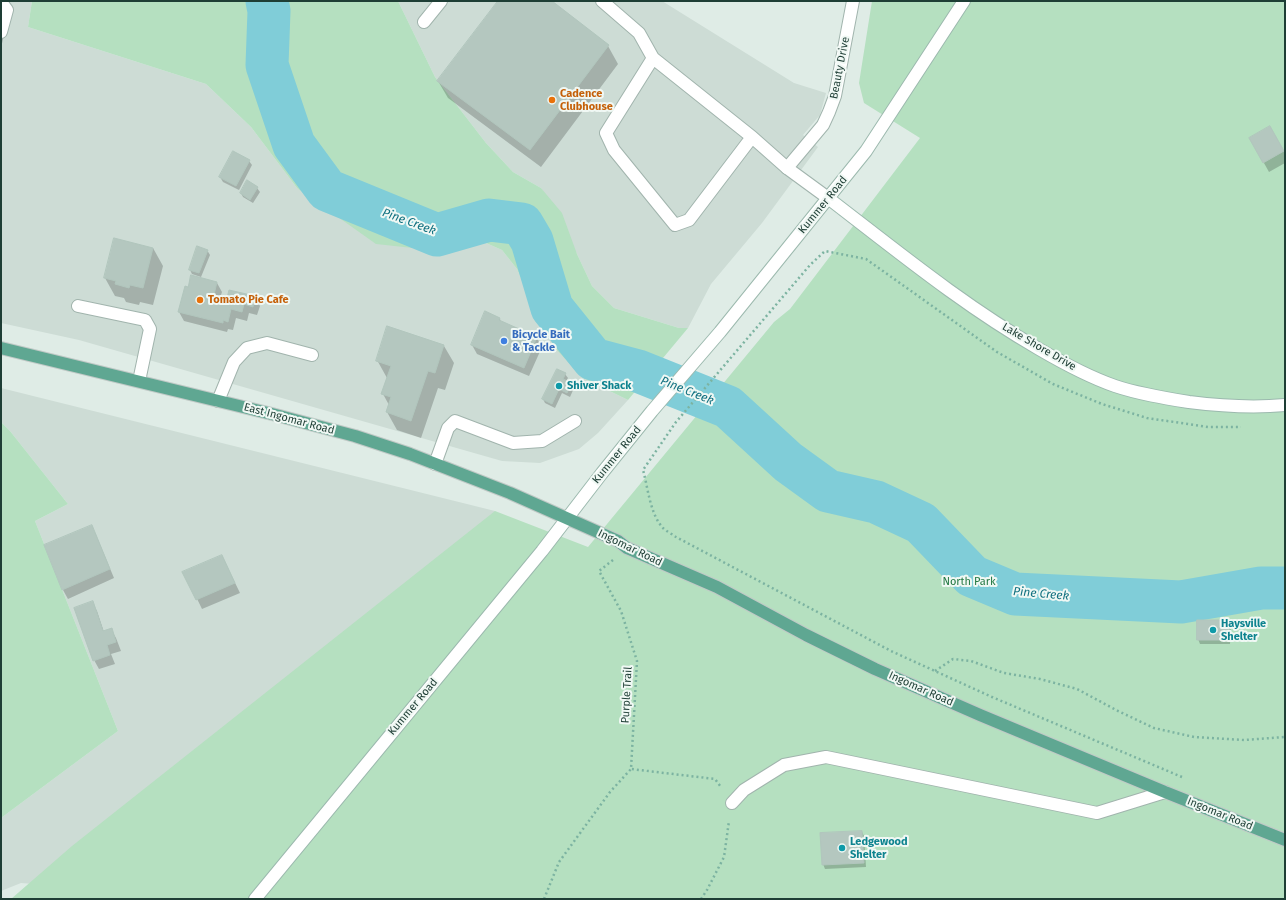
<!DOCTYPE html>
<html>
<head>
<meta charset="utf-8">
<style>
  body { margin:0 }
  #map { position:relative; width:1286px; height:900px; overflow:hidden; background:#dfece6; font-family:"Fira Sans",sans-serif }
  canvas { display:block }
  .frame { position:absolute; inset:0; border:2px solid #1e3e35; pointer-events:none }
</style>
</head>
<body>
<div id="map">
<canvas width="1286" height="900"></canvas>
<div class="frame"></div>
</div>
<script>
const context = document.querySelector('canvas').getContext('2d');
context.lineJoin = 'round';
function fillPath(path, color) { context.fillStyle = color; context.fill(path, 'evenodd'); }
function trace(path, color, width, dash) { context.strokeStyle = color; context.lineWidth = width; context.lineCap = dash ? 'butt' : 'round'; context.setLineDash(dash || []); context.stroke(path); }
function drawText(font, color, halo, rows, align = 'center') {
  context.font = font + ' "Fira Sans",sans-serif'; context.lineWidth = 4; context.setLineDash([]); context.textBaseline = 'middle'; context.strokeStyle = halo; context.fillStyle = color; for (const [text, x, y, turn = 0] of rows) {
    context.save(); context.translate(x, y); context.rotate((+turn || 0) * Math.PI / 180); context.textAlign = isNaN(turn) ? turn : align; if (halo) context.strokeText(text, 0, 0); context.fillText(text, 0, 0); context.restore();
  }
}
fillPath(new Path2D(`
  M1,1H32L28,27L206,84L251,127L297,188L464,245L486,243L502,250L517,269L537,314L583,378L628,400L598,433L579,449L540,463L502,461L79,340L1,323Z
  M398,1H662L794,83L826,93L820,115L803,135L818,147L762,223L711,284L688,328H679L614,308L592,286L577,254L541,188L513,172L486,143L435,77Z
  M1,388L495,511L502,529L109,890L21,883L1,891V818L118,731L35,521L68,504L10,431L1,422Z`), '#cddcd5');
fillPath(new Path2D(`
  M32,1H398L435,77L486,143L513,172L541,188L562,213L577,254L592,286L614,308L679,328H688L628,400L583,378L556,349L537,314L517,269L502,250L486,243L464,245L431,250L376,244L297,188L251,127L206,84L28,27Z
  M872,1H1285V899H11L72,846L495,511L588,547L774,322L790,309L920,138L864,103L859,83Z
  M1,422L10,431L68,504L35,521L118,731L1,818Z`), '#b5e0c0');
fillPath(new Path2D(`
  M499,1H551L608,46L618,64L541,167L448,98L438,81Z
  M1,29L4,35L1,48Z
  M1270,127L1285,154V163L1269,172L1250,138Z
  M249,161L252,165L239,190L223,182L220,177Z
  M257,188L260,192L253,203L243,197L241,193Z
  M153,248L163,266L153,305L140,302L139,305L126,302L124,298L115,296L105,278Z
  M207,250L210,255L201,277L192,274L190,270Z
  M217,283L222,292L219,301L226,303L254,297L260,306L257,315L249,313L247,321L236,318L233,330L228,329L227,332L184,321L179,312L189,288Z
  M486,313L500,319L501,322L537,338L542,347L529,376L477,354L472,345Z
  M444,346L454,363L445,390L438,388L421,438L397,430L387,412L389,405L383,394L387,378L377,360Z
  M565,374L568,378L566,381L571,384L574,388L570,397L562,393L555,408L545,403L543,399Z
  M91,526L96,535L114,578L68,599L63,590Z
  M222,556L240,593L202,609L184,572Z
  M92,602L97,611L104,632L111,629L116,638L121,651L111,654L115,664L99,669L94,660Z
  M1228,621L1231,626L1230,644H1200L1198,639Z
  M862,832L864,836L866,867L825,869L823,864Z`), '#0003');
trace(new Path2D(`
  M267,1L269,11L267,65L294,145L327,190L437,235L489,220L522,224L532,241L552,308L593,359L638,371L728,407L788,462L828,491L876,502L921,523L972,576L1015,594L1181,602L1261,588H1285`), '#80cdd8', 43);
const building = new Path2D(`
  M498,1H552L609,45L530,150L437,81Z
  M1270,126L1284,151L1263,163L1249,138Z
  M233,151L250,160L236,186L219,177Z
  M247,180L258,187L250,200L240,193Z
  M114,238L153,248L143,288L130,285L129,288L115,284L116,281L104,278Z
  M197,246L208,250L199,273L189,270Z
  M191,275L217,282L213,299L226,302L229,290L255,296L253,307L244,304L242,312L231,309L228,322L223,320V323L178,312L185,286L188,287Z
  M485,311L500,318L499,320L537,337L524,368L471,345Z
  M387,326L444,345L435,373L428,371L411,421L386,412L391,397L381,394L391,366L376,361Z
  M557,369L566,373L563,379L572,383L567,393L559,389L552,404L542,399Z
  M92,525L110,569L62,590L44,545Z
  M222,555L235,583L196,600L182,572Z
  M93,601L103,631L112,628L116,642L107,645L110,655L93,661L74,608Z
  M1197,620H1229L1228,640H1197Z
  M862,831L864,863L822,865L820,833Z`);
fillPath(building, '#b4c7bf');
trace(building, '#b1c6bd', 1);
const lane = new Path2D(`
  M602,1L639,33L653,58L606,133L614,150L675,225L689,220L752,137L787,168
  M1,2L7,10L1,32
  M424,22L441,1
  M653,58L752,137
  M78,306L145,320L150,329L139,381
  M218,401L234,362L247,348L267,343L312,355
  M435,464L448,428L455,421L513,443L542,441L575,421
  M732,803L744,790L784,765L826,757L1097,813L1165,792`);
const street = new Path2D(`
  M828,198L787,168L823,125L829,112L835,96L853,1`);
const secondary = new Path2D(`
  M828,198C897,251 964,306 1039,349C1063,363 1089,377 1115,386C1139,394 1164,398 1189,402C1221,406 1253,408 1285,405
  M255,899L542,551L602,473L652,411L720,332L866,151L964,1`);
const primary = new Path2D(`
  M1,348L272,414L355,436L410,454L510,493L618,541L627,548L717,587L806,635L875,669L980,715L1165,792L1285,840`);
trace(lane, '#a1b4ad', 14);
trace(street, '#a1b4ad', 14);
trace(secondary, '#9cb9ae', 14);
trace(primary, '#c0c9c6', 14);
trace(new Path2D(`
  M613,560L599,571L621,611L637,661L631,769L715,779L721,787
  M935,671L953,659L971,661L1004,673L1040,679L1077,689L1118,711L1154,728L1194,737L1244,740L1285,737
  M1182,777L992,697L891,651L676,537C672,534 666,531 663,528C650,514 648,488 643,470L676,422L810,265L825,251L866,259L997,352L1053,384L1102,404L1147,418L1208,427H1241
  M544,899L559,862L610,792L631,769
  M701,899L707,890L724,857L729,821`), '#7cb3a1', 2.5, [2, 3]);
trace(lane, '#fff', 12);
trace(street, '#fff', 12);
trace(secondary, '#fff', 12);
trace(primary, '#5fa792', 12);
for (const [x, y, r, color] of [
  [552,100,4,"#e8710a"],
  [200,300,4,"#e8710a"],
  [504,341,4,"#3f7fe0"],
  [559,386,4,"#0f9aa8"],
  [1213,630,4,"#0f9aa8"],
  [842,848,4,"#0f9aa8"]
]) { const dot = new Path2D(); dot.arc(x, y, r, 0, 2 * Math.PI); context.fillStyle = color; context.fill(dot); trace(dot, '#f0f8f4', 1.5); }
drawText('11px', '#1e3e35', '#f0f8f4', [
  ["Beauty Drive",840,68,-79],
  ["Kummer Road",823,205,-51],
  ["Lake Shore Drive",1039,347,30],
  ["East Ingomar Road",289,419,15],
  ["Kummer Road",617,455,-51],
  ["Ingomar Road",630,548,26],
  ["Ingomar Road",921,689,24],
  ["Purple Trail",627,695,-87],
  ["Kummer Road",413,707,-50],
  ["Ingomar Road",1220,814,22]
]);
drawText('bold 11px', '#c56008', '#f0f8f4', [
  ["Cadence",560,94],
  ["Clubhouse",560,107],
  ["Tomato Pie Cafe",208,300]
], 'left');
drawText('bold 11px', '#366cbe', '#f0f8f4', [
  ["Bicycle Bait",512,335],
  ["& Tackle",512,348]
], 'left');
drawText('bold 11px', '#0d838f', '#f0f8f4', [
  ["Shiver Shack",567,386],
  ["Haysville",1221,624],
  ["Shelter",1221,637],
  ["Ledgewood",850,842],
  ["Shelter",850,855]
], 'left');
drawText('11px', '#247943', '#f0f8f4', [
  ["North Park",969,582]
]);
drawText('italic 12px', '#127180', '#f0f8f4', [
  ["Pine Creek",409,222,20],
  ["Pine Creek",687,391,22],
  ["Pine Creek",1041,594,5]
]);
</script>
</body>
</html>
